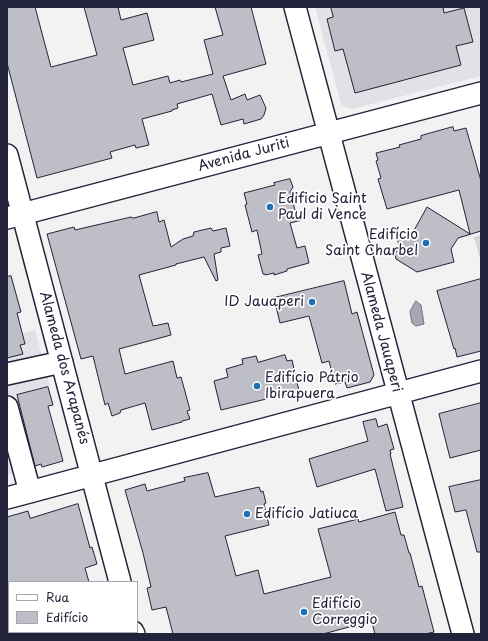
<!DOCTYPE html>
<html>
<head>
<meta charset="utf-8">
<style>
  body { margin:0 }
  #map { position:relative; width:488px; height:641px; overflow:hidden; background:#f2f2f3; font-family:"Playpen Sans",sans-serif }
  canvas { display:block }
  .frame { position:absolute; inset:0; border:8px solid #22223b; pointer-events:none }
  .legend { position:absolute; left:8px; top:581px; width:130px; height:52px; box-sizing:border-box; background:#fff; border:1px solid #a7a7b1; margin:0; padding:5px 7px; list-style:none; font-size:12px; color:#22223b }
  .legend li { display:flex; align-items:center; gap:8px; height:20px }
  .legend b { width:20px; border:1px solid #a7a7b1 }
</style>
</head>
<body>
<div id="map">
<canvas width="488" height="641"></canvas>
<div class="frame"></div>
<ul class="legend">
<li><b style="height:5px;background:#fff"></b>Rua</li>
<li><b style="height:11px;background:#bebec6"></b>Edifício</li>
</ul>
</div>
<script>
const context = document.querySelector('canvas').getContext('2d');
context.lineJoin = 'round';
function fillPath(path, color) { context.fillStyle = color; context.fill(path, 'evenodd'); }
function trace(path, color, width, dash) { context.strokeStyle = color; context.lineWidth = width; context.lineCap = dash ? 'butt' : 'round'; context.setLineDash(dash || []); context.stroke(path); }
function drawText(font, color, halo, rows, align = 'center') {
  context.font = font + ' "Playpen Sans",sans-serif'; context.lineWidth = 3.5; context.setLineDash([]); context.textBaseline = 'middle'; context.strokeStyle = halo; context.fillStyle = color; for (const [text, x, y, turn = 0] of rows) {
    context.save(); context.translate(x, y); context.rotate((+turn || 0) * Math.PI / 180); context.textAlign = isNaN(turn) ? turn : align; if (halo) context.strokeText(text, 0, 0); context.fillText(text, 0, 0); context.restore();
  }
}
fillPath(new Path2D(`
  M315,7H481V76L352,109L345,107L341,104Z
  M35,330L50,386L13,396L32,469L7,475V337Z`), '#e2e2e6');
fillPath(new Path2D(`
  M481,235V262L474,237Z`), '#d3d3d8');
const water = new Path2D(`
  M416,301L421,305L424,324L416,326L412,323L410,312Z`);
fillPath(water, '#a8a8b2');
trace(water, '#727282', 1);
const building = new Path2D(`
  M7,7H35L51,67L97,55L84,7H118L121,20L147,13L154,40L123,48L133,85L168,76L170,83L180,80L181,82L213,74L204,40L223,35L215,7H251L266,64L223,76L231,100L245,94L247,100L260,95L266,108L264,115L261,119L244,124L243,119L221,125L212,94L177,104L178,108L172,110V111L142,119L149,145L136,148L135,145L110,152L112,158L37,178L7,63Z
  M331,7H443L444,13L464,8L473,42L456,46L461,65L355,93L343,49L335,51L327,19L333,17Z
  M453,127L454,131L466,128L481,181V231L458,238L451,249L454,262L417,272L396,259L395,254L399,246L397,238L412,234L427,207L470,234L459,190L387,209L378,179L381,178L376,161L378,160L376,153L400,147L399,145L421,139V136Z
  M290,179L293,187L290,192L295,210L300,212L302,220L290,223L297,248L305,246L309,263L287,269V271L274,275V273L265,275V274H263L258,255L262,254L257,230L252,232L245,205L247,204L244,193L275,185L274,183Z
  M157,212L159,222L164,220L171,247L183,239L193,236L194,232L211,228L213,231L226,228L230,246L221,248V252L214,254L218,280L216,281L204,257L176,264V265L139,275L153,326L168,323L171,335L119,349L125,374L173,361L177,378L181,377L190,410L187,411L190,419L182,421V422L152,430L145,403L121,410L120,413L112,416L108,403L105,405L93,356L81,359L47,234L74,227L75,230L131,217L133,218Z
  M11,276L21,312L17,313L25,344L20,345L23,354L7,358V277Z
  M481,279V351L457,357L455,348L454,349L437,291Z
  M344,281L352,314L357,312L374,375L370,382L347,388L345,382L335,384L329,361L322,363L309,316L280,323L274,298Z
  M285,355L287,361L292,360L299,391L221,410L214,381L228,377L226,369L243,364L242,359L256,356L258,362Z
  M48,387L53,405L48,406L63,461L42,467L41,464L35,466L17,395Z
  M481,403V450L450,458L439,414Z
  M376,419L378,427L387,424L394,449L390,450L391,454H390L403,507L386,511L375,469L317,487L309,459L368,441L363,422Z
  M208,473L215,497L259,487L261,492L263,491L266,503L264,504L269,525L225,536L236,576L258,570L264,594L331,577L318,529L358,519L359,522L395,512L401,535H404L409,553H410L419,587L422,586L434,632L425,634H375L372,623L353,628V626L323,634H173L166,607L152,610L147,588L151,587L143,553L125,490L145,484L147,491L185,481L184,478Z
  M481,480V552H477L466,510L455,512L449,487Z
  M78,504L90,548L92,547L97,564L85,568L89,582H7V517L28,511L30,518Z`);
fillPath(building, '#bebec6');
trace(building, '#22223b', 1);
const minor = new Path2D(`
  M295,7L463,634
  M7,155L120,582
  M7,218L481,93
  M7,374L62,362
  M7,407L30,492
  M7,498L481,371
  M133,632L134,634`);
trace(minor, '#22223b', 24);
trace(minor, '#fff', 21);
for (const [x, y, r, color] of [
  [270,207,4,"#1f6fb2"],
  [426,243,4,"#1f6fb2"],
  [312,302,4,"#1f6fb2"],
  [257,386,4,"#1f6fb2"],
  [247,514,4,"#1f6fb2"],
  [304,612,4,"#1f6fb2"]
]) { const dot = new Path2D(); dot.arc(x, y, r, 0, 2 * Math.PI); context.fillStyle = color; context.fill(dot); trace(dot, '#fff', 1.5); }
drawText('14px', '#22223b', '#fff', [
  ["Avenida Juriti",244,155,-15],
  ["Alameda Jauaperi",381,332,75],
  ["Alameda dos Arapanés",64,368,75]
]);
drawText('14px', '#22223b', '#fff', [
  ["Edificio Saint",278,199],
  ["Paul di Vence",278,215],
  ["Edifício",418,235,"right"],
  ["Saint Charbel",418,251,"right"],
  ["ID Jauaperi",304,302,"right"],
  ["Edifício Pátrio",265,378],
  ["Ibirapuera",265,394],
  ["Edifício Jatiuca",255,514],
  ["Edifício",312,604],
  ["Correggio",312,620]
], 'left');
</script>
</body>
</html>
